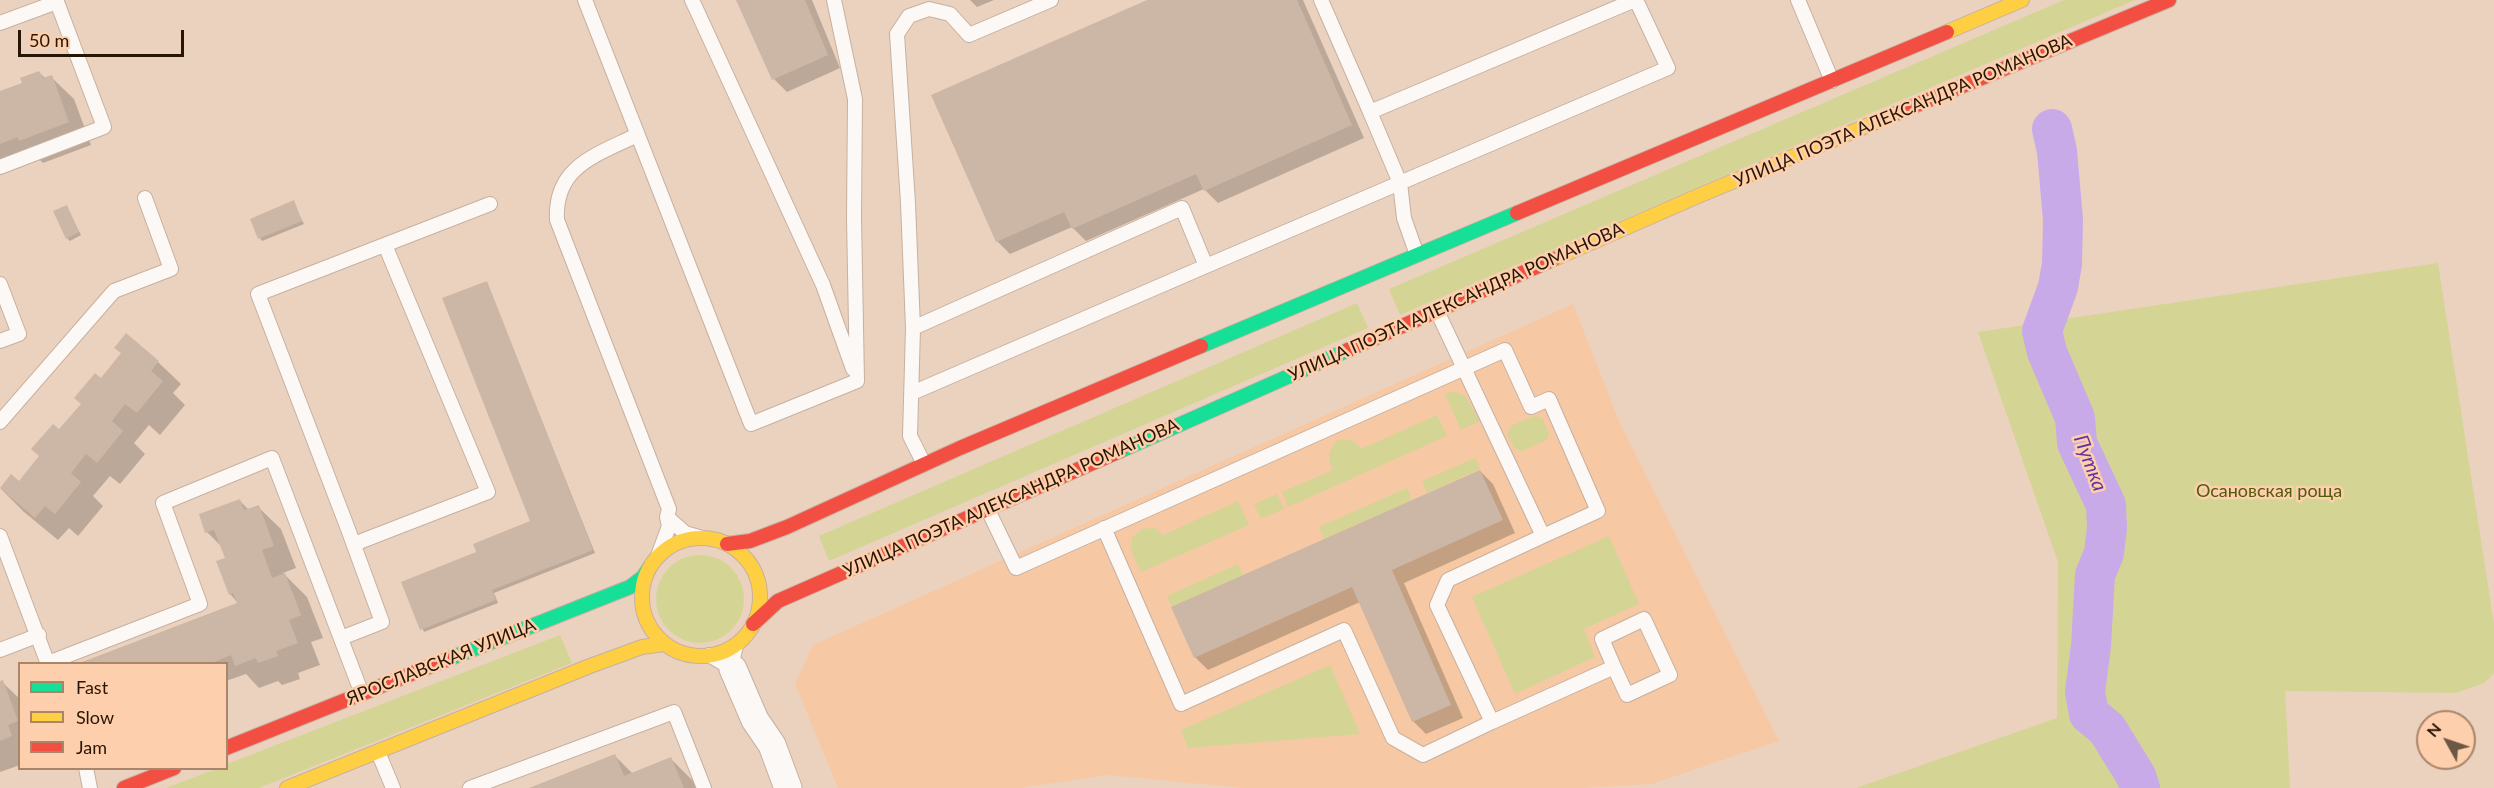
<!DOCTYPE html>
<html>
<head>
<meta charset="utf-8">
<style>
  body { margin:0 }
  #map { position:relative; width:2494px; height:788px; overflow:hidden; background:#ebd2bf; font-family:Lato,sans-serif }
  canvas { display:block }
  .legend { position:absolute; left:18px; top:662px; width:210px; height:108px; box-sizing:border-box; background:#fecfac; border:2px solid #a98569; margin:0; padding:8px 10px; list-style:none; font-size:18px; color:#291504 }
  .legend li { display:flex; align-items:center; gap:12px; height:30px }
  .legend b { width:30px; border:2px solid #a98569 }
  .north { position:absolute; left:2416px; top:710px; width:60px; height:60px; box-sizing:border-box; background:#fecfac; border:2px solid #a98569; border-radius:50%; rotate:310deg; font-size:16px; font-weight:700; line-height:24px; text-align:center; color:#291504 }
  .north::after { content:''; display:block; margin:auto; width:21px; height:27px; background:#6d5745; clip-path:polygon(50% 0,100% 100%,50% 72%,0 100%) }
  .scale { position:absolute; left:18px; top:30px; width:166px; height:27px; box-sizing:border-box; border:3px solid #291504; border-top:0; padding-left:8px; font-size:18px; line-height:21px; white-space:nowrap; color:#291504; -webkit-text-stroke:4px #fecfac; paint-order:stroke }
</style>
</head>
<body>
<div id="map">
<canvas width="2494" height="788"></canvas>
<ul class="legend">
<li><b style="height:8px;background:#16e098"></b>Fast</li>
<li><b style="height:8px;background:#ffcf43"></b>Slow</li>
<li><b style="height:8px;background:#f24e42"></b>Jam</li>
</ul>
<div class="north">N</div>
<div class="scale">50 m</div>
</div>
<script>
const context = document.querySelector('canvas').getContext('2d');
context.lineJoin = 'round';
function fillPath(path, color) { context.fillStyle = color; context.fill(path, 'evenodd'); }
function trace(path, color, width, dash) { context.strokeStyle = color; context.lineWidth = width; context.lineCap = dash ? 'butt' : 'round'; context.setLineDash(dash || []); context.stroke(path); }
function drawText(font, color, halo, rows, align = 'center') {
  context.font = font + ' Lato,sans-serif'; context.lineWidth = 5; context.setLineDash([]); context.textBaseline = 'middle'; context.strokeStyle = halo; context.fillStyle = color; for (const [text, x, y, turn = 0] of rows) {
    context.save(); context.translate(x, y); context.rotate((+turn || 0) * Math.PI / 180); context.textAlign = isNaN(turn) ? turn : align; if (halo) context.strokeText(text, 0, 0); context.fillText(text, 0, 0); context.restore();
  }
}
fillPath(new Path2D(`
  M1573,304L1619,421L1779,741L1652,784L1581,788H1242L1108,775L1021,788H838L795,684L813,645Z`), '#f6c8a4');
fillPath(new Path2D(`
  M2064,0H2135L1400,315L1389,289Z
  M2438,263L2494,624V673L2484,683L2456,693L2285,691L2290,788H1856L2057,718L2058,562L1978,332Z
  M1357,303L1368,328L829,561L819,536Z
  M1455,392L1465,396L1480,421L1461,430L1445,393Z
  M1437,415L1447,436L1288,507L1282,492L1333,470C1327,456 1328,451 1338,440C1349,439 1355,439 1361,449Z
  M1534,416L1542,418L1549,433L1547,440L1522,451L1514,448L1507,434L1511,426Z
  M1475,458L1480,469L1427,493L1422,481Z
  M1407,488L1412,500L1324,539L1319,527Z
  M1277,494L1284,509L1261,519L1254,504Z
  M1238,501L1249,525L1141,572L1131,551L1132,538L1141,529L1154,528L1163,535Z
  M1609,536L1639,604L1584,629L1595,657L1515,694L1472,597Z
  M656 599a44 44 0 1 1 88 0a44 44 0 1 1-88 0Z
  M1238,564L1243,575L1172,607L1167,596Z
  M560,635L572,663L259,788H166L216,769L226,768L227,764Z
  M1330,665L1360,734L1188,748L1181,730Z`), '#d4d594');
fillPath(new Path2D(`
  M738,0H812L840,68L787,92L774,79Z
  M970,0H994L977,7Z
  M1151,0H1303L1364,138L1218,203L1204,189L1086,241L1072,227L1010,254L997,241Z
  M39,72L46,79L51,77L74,99L91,145L43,163L40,160L0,175V92L23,83Z
  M293,202L304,224L262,241L260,238Z
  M66,206L81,235L70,241L67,238Z
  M486,282L595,553L494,593L498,603L424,632L403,583L478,553L532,522Z
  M158,362L181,384L173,393L185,405L160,435L149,425L134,443L145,454L120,484L110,476L93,496L103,506L78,536L69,528L58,540L24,512L1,489L19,483L101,380Z
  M1480,471L1493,484L1515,533L1404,583L1463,718L1426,734L1413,721L1360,602L1208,670L1195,657Z
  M240,501L249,510L258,507L281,529L296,568L283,573L307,597L323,638L311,642L320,665L298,673L300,679L282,685L278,681L259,688L246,674L226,681V664H80L238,603L230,594L227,559L223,548L207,532Z
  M2,682L20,699V765L0,772V683Z
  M615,756L633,774L671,759L694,782L696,788H532Z`), '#0003');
trace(new Path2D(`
  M2052,129L2057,151L2063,220L2062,264L2058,287L2042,331L2047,352L2075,418L2077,443L2106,505L2107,528L2104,553L2095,575L2091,646L2085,692L2089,714L2107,729L2136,776L2140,788`), '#c9aae8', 40);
fillPath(new Path2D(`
  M736,0H805L828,55L772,80Z
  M1147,0H1297L1352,125L1204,191L1196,174L1072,229L1064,212L996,242L931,95Z
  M39,71L43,78L52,75L69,122L19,141L18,137L0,144V91L22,83L20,78Z
  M294,200L302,221L258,239L250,219Z
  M67,205L79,232L66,239L53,211Z
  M487,281L593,550L492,590L496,600L420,630L401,582L476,552L473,544L530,521L442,298Z
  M126,333L159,361L151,371L163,381L137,413L125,404L112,421L123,431L97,463L86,454L71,473L81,482L55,514L45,506L35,518L0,488L11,474L19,481L39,456L31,449L53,424L59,429L81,404L74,398L95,373L101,378L121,353L114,348Z
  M1480,470L1503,520L1392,570L1451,705L1412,722L1352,587L1194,658L1171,607Z
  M240,499L244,510L259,505L274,546L262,550L272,578L285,573L301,615L289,620L298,643L276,651L278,656L258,663L256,658L235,666L231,655L209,664H77L237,603L233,593L229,595L216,561L225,558L214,530L205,533L199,514Z
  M3,680L18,721L8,725L12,736L0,741V681Z
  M615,754L624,776L671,757L684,788H529Z`), '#ccb6a5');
const lane = new Path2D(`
  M585,0L751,424L857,381L854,218L855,99L834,0
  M692,0L823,285L853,369
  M1321,0L1370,112
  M1798,0L1832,81
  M0,23L57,2L104,127L0,167
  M637,135C597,155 554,166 557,220L669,509L667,517L669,526L658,556
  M1417,255L1404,218L1400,183L1370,112L1635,0
  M1206,266L1668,68L1636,0
  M0,284L19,334L0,341
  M912,393L1206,266L1182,208L913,328
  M0,422L114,291L171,269L145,198
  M924,464L910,436L913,328L908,203L897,34L909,16L929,9L950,14L969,35L1051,0
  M987,508L1016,568L1505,350L1531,407L1549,399L1598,511L1543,536
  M667,517L685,533L702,538
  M1104,528L1181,704L1344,630L1393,738L1423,755L1492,722L1437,605L1448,580L1543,536L1437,311
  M0,536L48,664
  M354,544L488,492L385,245
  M341,638L382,622L348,529L258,294L490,204
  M0,650L39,635
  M709,655L733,669
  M48,663L200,604L163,503L272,458L362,694
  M733,669L732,663L736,645
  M1492,722L1614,667L1627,695L1670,675L1644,619L1602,639L1614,667
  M378,752L393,788
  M86,768L90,788
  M470,788L674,712L704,788`);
const street = new Path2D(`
  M733,669L755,720L772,745L788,788`);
const fast = new Path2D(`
  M1201,346L1517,213
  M1120,451L1348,350
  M446,660L630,587L643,577L650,567`);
const slow = new Path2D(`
  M1947,32L2022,0
  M1554,259L1698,196L1883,119
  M642 597a59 59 0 1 1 118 0a59 59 0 1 1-118 0Z
  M287,788L590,666L642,647L664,644`);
const jam = new Path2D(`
  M1883,119L2169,0
  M1517,213L1947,32
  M1348,350L1554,259
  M727,544L750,541L787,527L960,448L1201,346
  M753,624L778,601L1120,451
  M226,748L446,660
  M124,788L174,768`);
trace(lane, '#c6b0a0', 16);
trace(street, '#c6b0a0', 29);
trace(fast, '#c6b0a0', 16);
trace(slow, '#c6b0a0', 16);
trace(jam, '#c6b0a0', 16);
trace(lane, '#fcf8f5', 14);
trace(street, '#fcf8f5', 27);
trace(fast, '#16e098', 14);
trace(slow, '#ffcf43', 14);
trace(jam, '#f24e42', 14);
drawText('18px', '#291504', '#fecfac', [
  ["УЛИЦА ПОЭТА АЛЕКСАНДРА РОМАНОВА",1903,111,-23],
  ["УЛИЦА ПОЭТА АЛЕКСАНДРА РОМАНОВА",1456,302,-24],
  ["УЛИЦА ПОЭТА АЛЕКСАНДРА РОМАНОВА",1011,498,-24],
  ["ЯРОСЛАВСКАЯ УЛИЦА",441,662,-22]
]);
drawText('18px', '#4f5c0a', '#fecfac', [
  ["Осановская роща",2269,491]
]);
drawText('italic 20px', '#6334a1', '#fecfac', [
  ["Путка",2090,463,69]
]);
</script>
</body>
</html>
